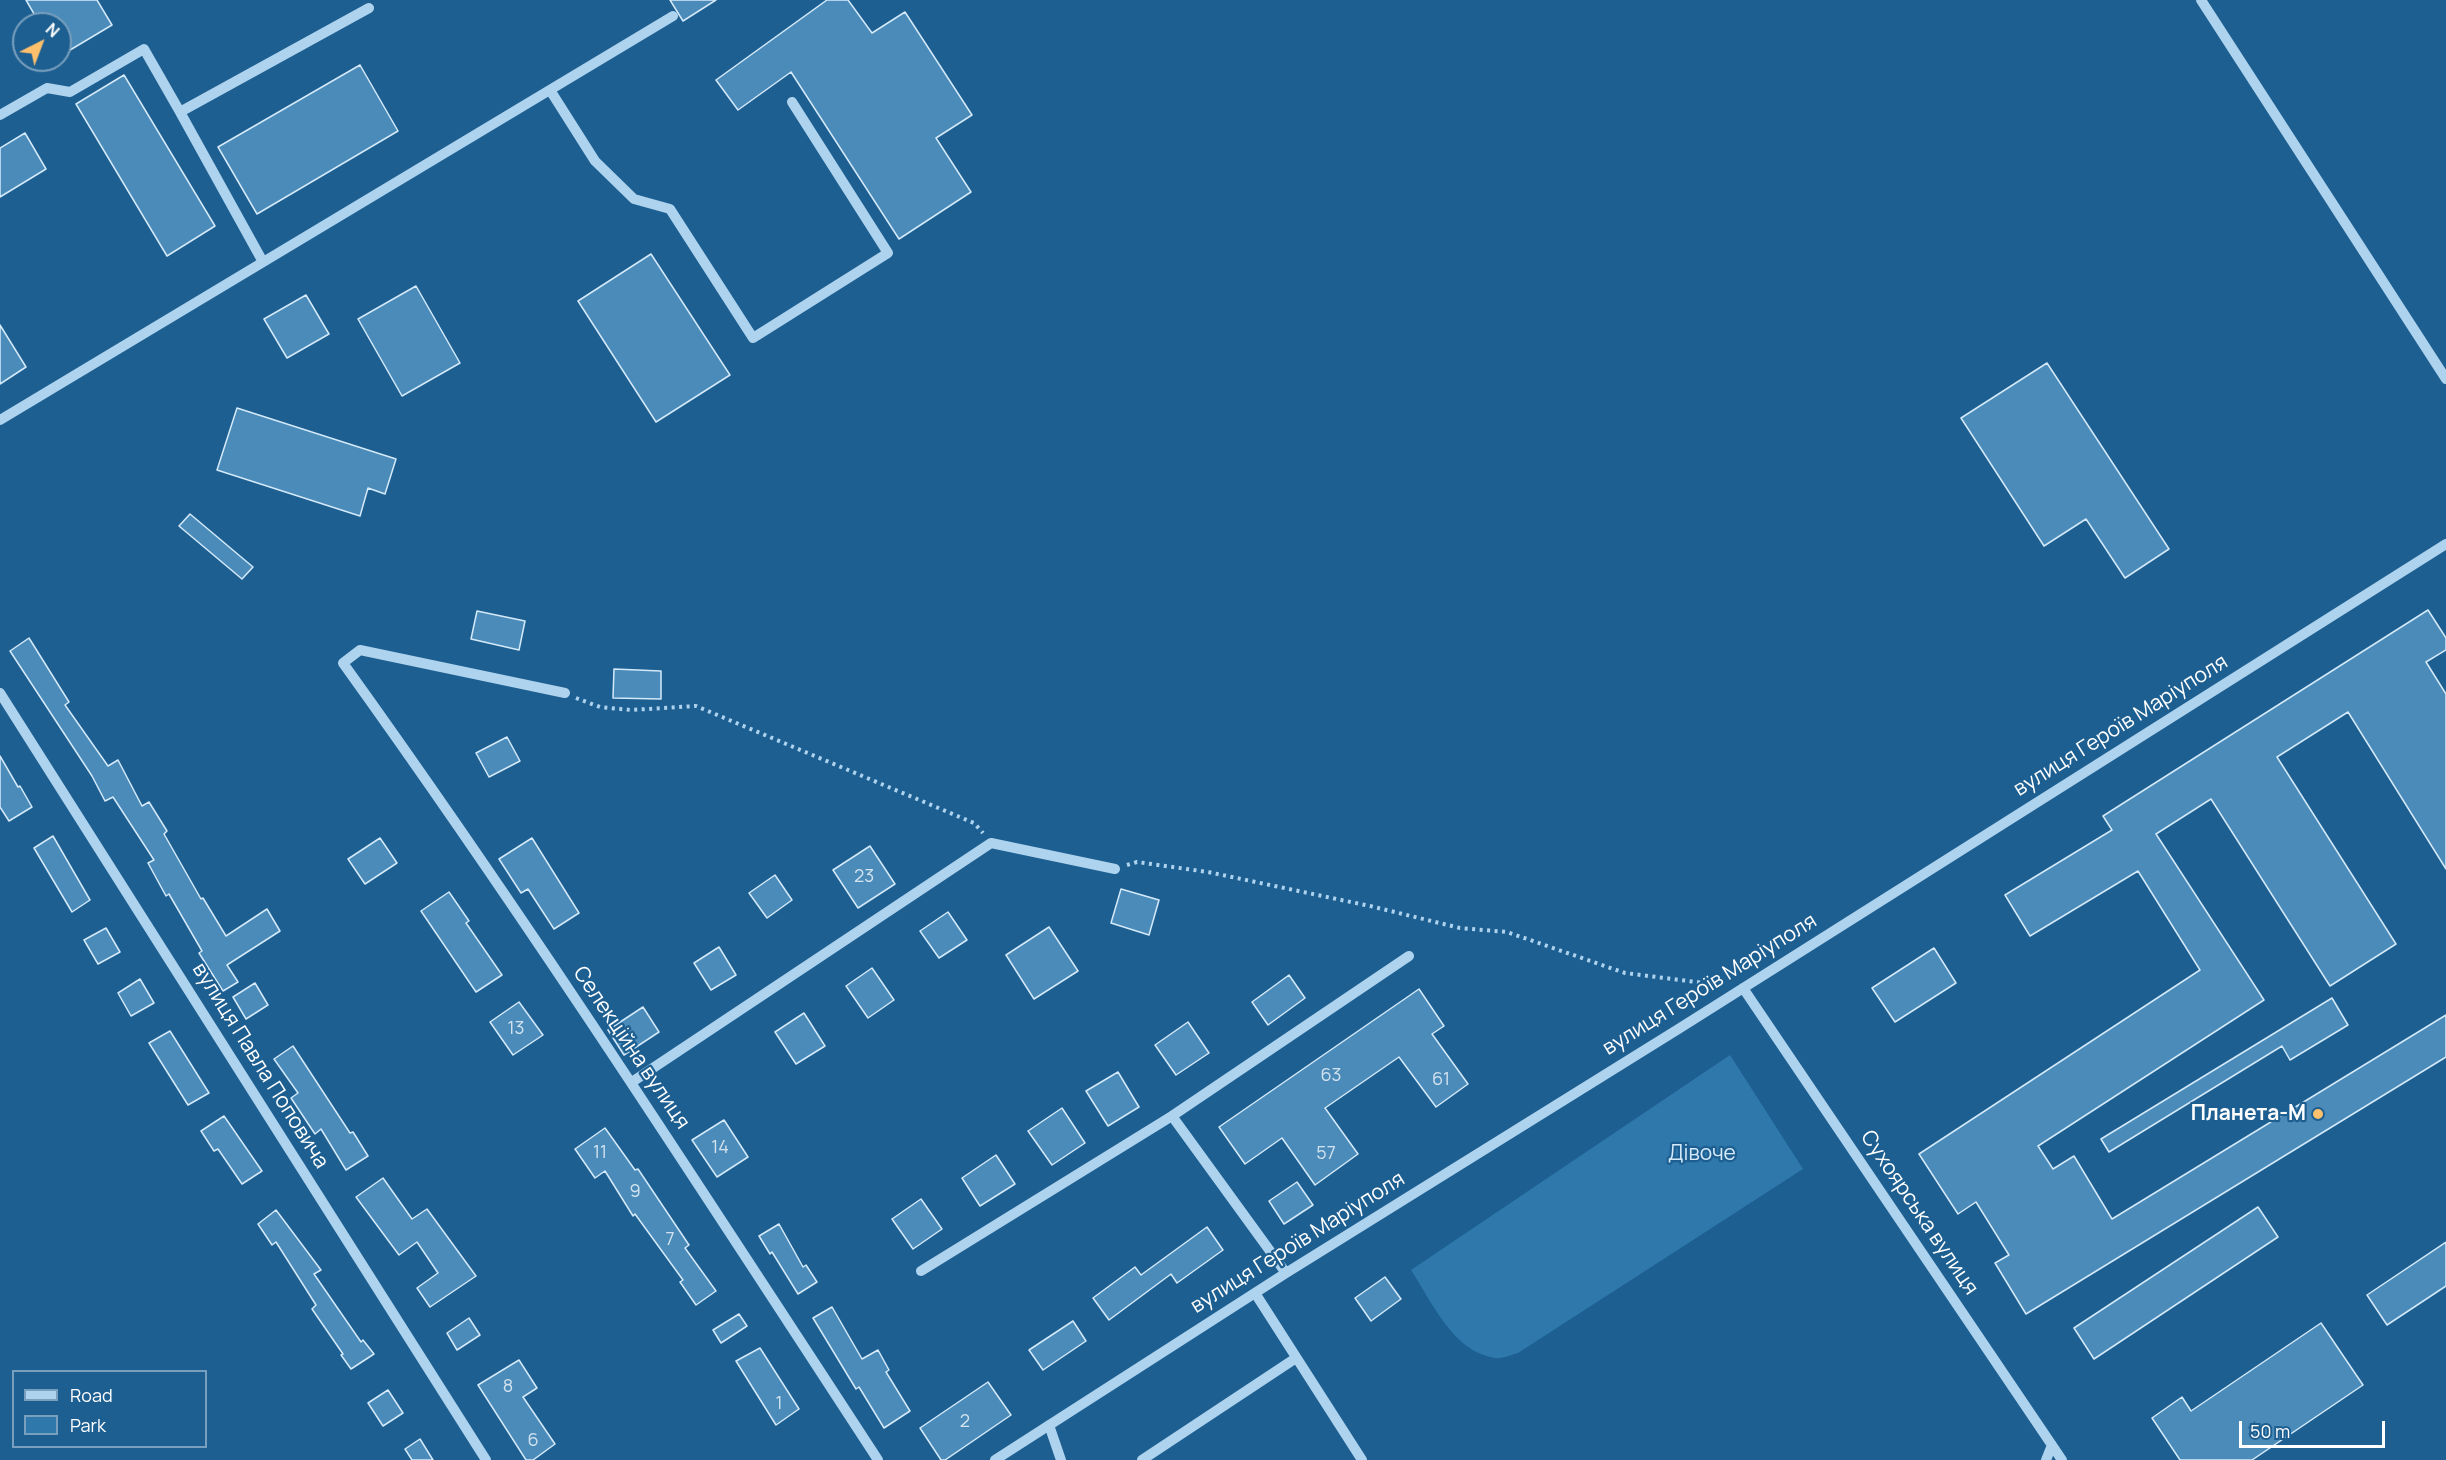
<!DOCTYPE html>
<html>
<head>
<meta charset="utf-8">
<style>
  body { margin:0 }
  #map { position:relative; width:2446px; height:1460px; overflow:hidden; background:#1e5f91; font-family:Manrope,sans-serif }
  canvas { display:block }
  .legend { position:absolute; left:12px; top:1370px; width:195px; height:78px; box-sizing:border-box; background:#1e5f91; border:2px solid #789fbd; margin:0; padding:8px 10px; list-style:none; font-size:18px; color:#fff }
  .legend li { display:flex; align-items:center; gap:12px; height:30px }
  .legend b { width:30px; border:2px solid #789fbd }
  .north { position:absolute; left:12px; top:12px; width:60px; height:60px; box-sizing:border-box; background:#1e5f91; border:2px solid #789fbd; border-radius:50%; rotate:42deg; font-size:16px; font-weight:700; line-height:24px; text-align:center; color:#fff }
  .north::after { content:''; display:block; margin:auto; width:21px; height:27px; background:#fdc06d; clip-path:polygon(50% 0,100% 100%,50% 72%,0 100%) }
  .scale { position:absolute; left:2239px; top:1421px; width:146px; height:27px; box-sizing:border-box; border:3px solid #fff; border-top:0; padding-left:8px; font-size:18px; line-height:21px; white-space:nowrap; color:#fff; -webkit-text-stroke:4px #1e5f91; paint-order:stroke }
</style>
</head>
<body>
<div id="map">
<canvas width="2446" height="1460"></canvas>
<ul class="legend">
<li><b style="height:8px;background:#aed3ee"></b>Road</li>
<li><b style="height:16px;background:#2e78ac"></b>Park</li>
</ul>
<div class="north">N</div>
<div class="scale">50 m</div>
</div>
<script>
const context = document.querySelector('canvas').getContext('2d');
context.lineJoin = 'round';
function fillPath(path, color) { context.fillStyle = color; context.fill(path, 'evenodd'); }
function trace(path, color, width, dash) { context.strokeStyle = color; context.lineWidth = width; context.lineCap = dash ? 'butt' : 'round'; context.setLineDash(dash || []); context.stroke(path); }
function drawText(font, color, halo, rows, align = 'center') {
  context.font = font + ' Manrope,sans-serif'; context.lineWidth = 4.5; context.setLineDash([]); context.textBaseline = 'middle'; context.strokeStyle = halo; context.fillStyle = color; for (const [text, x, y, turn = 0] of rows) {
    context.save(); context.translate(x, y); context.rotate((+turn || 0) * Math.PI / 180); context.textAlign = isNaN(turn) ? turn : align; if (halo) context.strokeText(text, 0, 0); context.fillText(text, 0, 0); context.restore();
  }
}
fillPath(new Path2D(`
  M1730,1055L1803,1169L1518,1353C1511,1355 1502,1359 1495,1358C1453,1352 1432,1302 1411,1270Z`), '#2e78ac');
const building = new Path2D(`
  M26,0H97L112,25L60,56V24H40Z
  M670,0H716L683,21Z
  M827,0H848L872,33L905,12L972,115L936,138L971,192L899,239L791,72L738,110L716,80Z
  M360,65L398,131L257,214L218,147Z
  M124,75L215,226L167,256L76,104Z
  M25,133L46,169L0,197V148Z
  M651,254L730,375L656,422L578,301Z
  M416,286L460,363L402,396L358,319Z
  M306,295L329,334L287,358L264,319Z
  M0,325L26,367L0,384Z
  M2047,363L2169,549L2125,578L2086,519L2044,546L1961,418Z
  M237,408L396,459L385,494L368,488L360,516L217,470Z
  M190,514L253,567L242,579L179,526Z
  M2428,610L2446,638V650L2426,662L2446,694V869L2348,712L2277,757L2396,944L2330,986L2211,799L2156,834L2264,1000L2038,1146L2053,1169L2074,1156L2112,1219L2446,1015V1057L2026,1314L1995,1263L2009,1255L1976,1202L1958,1214L1919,1154L2200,970L2138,871L2030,936L2005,895L2112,830L2103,816Z
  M477,611L525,621L519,650L471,639Z
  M29,638L69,702L65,705L108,766L118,760L142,806L149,802L167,831L164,834L201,899L203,898L226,936L267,909L280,931L227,965L238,982L223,991L199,953L202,951L169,894L166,896L148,863L154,860L113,797L105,801L92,776L10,651Z
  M614,669L661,671V699L613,698Z
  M507,737L520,761L489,777L476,753Z
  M0,756L18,787L20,786L32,807L9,821L0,807Z
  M53,836L90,900L72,912L34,848Z
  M380,838L397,863L365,884L348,859Z
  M532,838L579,913L554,929L528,889L521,893L499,859Z
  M870,846L895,884L858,908L833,870Z
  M775,875L792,900L767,918L749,893Z
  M1121,889L1159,900L1149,935L1111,923Z
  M449,892L469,921L466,923L502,975L476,992L421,911Z
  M948,912L967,940L939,958L920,931Z
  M1049,927L1078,971L1034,999L1006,955Z
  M106,928L120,952L98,964L84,940Z
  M719,947L736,975L711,990L694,963Z
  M1934,948L1956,983L1895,1022L1872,988Z
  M872,968L894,1000L868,1018L846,986Z
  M1289,975L1305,998L1268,1025L1252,1002Z
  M140,979L154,1003L131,1016L118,993Z
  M255,983L268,1005L246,1019L233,997Z
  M1419,989L1444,1026L1432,1034L1468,1084L1436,1107L1399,1057L1325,1108L1358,1154L1315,1185L1282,1138L1245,1164L1219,1127Z
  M2332,998L2348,1025L2290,1060L2282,1046L2109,1152L2101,1139Z
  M519,1002L543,1035L513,1055L490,1022Z
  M643,1007L659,1032L624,1055L608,1030Z
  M804,1013L825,1046L796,1064L775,1032Z
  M1188,1022L1209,1053L1176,1075L1155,1045Z
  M170,1031L209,1093L188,1105L149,1043Z
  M293,1046L350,1133L353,1132L368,1156L346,1170L321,1129L315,1134L291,1098L298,1093L274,1059Z
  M1118,1072L1139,1107L1108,1126L1086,1091Z
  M1062,1108L1085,1143L1052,1165L1028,1131Z
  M224,1116L262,1171L242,1184L218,1149L214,1151L201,1131Z
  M724,1120L748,1157L717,1177L692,1140Z
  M605,1128L635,1170L638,1169L689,1245L685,1248L716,1291L696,1305L680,1282L683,1280L635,1214L633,1216L605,1171L595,1178L575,1149Z
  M996,1155L1015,1184L980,1206L962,1178Z
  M383,1178L412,1219L427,1209L476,1276L430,1307L417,1288L438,1273L417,1242L399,1255L356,1197Z
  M1297,1182L1313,1205L1284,1224L1269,1201Z
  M921,1199L942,1229L913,1249L892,1219Z
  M2258,1207L2278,1237L2094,1359L2074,1328Z
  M276,1210L321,1270L314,1274L361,1342L363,1340L374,1354L351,1369L341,1355L343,1354L312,1309L316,1305L276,1242L272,1245L258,1224Z
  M779,1224L803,1267L806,1265L817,1282L798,1294L772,1252L770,1254L759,1236Z
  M1207,1227L1223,1250L1177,1283L1171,1274L1109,1320L1093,1298L1135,1267L1141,1275Z
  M2446,1242V1286L2387,1325L2367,1295Z
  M1385,1277L1401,1299L1371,1321L1355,1298Z
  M832,1307L862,1359L878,1350L889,1370L886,1372L910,1411L884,1428L859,1387L856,1389L813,1318Z
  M739,1314L747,1326L721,1343L713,1330Z
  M469,1318L480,1335L457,1350L447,1333Z
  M1073,1321L1086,1341L1043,1370L1029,1350Z
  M2321,1323L2363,1385L2252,1460H2180L2152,1418L2182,1397L2191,1411Z
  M760,1348L799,1409L776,1425L736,1361Z
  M519,1360L537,1388L523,1397L555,1444L533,1460H526L478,1385Z
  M988,1382L1011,1415L945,1460H941L920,1428Z
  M388,1390L403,1413L383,1426L368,1403Z
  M420,1439L433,1460H412L405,1449Z`);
fillPath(building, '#4a8bb9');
trace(building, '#d4eafa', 1.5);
trace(new Path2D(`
  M576,698L600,707L631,710L696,706L974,823L983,833
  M1127,865L1137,862L1208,872L1370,906L1460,928L1507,932L1625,973L1720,985`), '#aed3ee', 4, [3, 4.5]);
trace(new Path2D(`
  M2201,0L2446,379
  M550,90L595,161L634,199L670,209L753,338L888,253L792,102
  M0,115L47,88L70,92L144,49L180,112
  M263,262L180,112L369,8
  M0,420L673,16
  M0,693L486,1460
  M565,693L360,650L343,663C530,923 703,1192 878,1460
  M1743,988L2062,1460
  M632,1082L991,843L1115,869
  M921,1271L1172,1116
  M1286,1273L1172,1116L1409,956
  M1255,1293L1362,1460
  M1049,1425L1061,1460
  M995,1460L1286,1273L1680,1028L2446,544
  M1142,1460L1296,1358
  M2046,1460L2052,1445`), '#aed3ee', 10);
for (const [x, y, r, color] of [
  [2318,1114,6,"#fdc06d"]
]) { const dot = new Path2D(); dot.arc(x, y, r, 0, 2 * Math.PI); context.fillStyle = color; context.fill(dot); trace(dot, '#1e5f91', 2); }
drawText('18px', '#d2e2ee', null, [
  ["23",864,877],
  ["13",516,1029],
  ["63",1331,1076],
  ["61",1441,1080],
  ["14",720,1148],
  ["11",600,1153],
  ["57",1326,1154],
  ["9",635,1192],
  ["7",670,1240],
  ["8",508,1387],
  ["1",779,1404],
  ["2",965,1422],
  ["6",533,1441]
]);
drawText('21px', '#fff', '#1e5f91', [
  ["вулиця Героїв Маріуполя",2121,726,-32],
  ["вулиця Героїв Маріуполя",1710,985,-32],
  ["Селекційна вулиця",631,1048,56],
  ["вулиця Павла Поповича",260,1066,58],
  ["Сухоярська вулиця",1919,1213,56],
  ["вулиця Героїв Маріуполя",1298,1243,-32]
]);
drawText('bold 21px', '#fff', '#1e5f91', [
  ["Планета-М",2306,1114]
], 'right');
drawText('21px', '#d4eafa', '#1e5f91', [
  ["Дівоче",1702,1154]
]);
</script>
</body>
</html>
